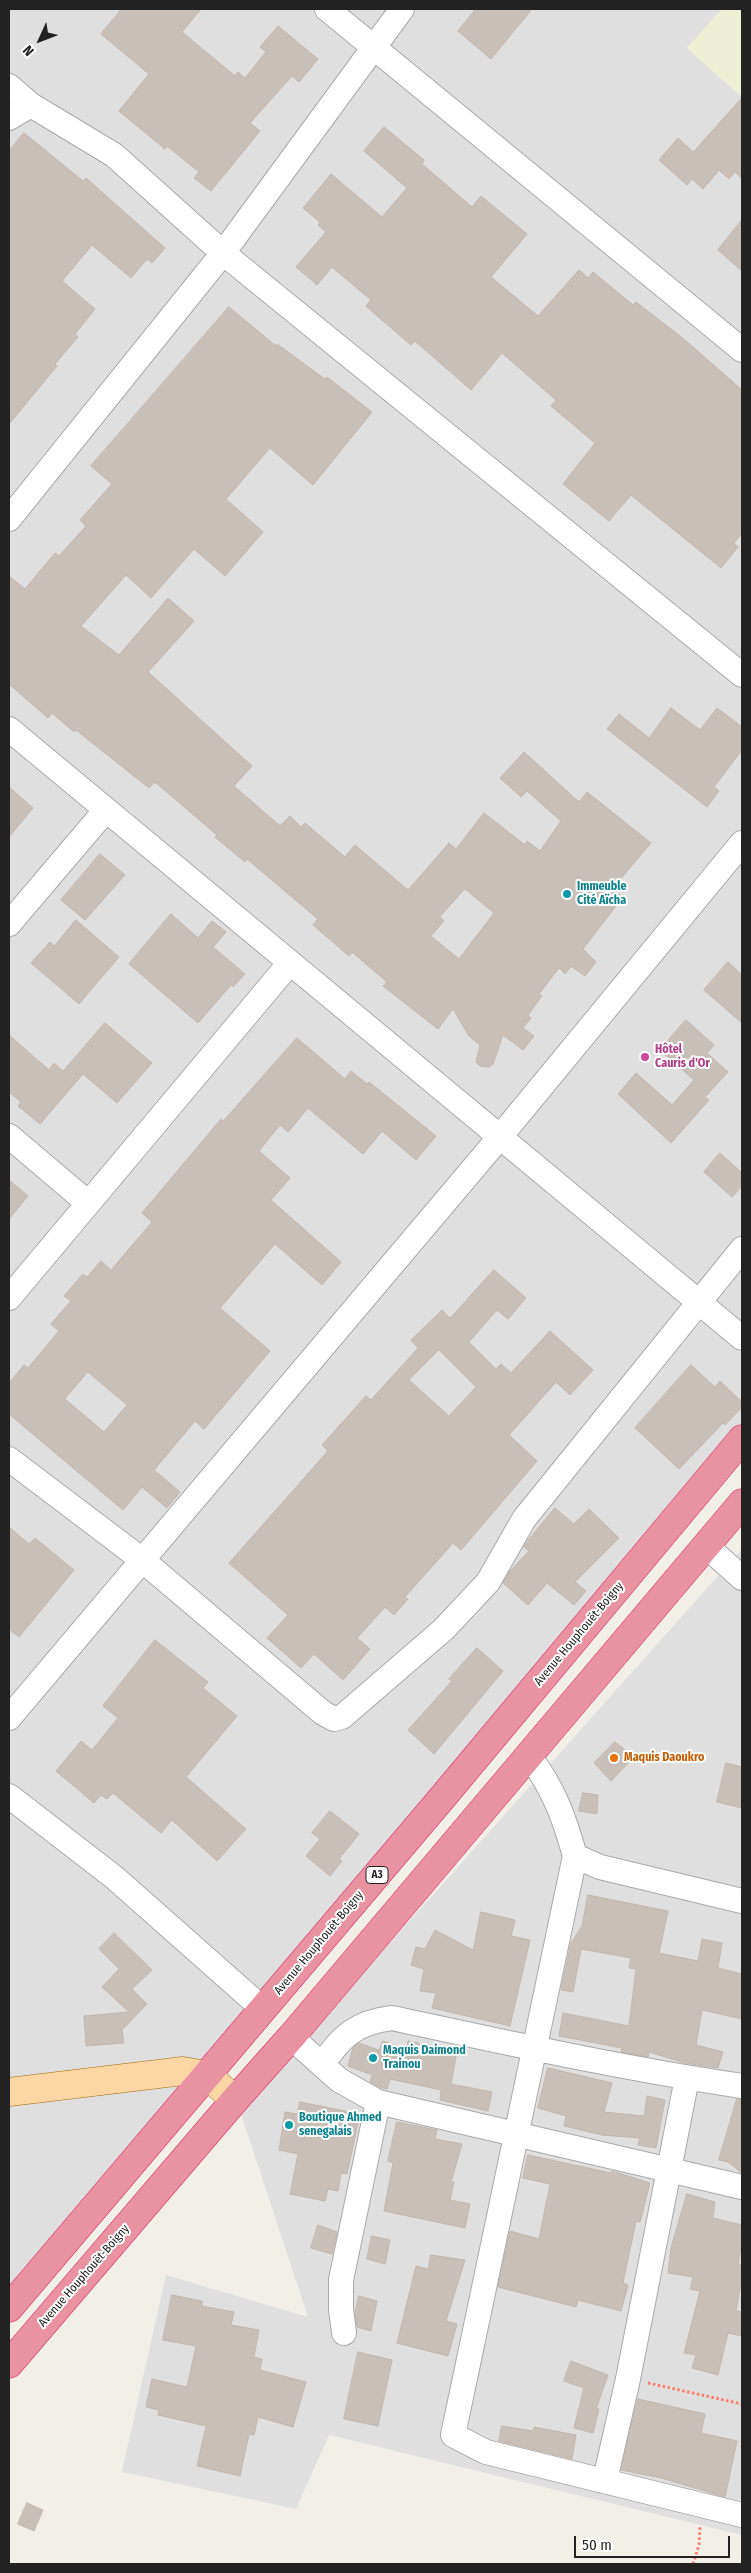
<!DOCTYPE html>
<html>
<head>
<meta charset="utf-8">
<style>
  body { margin:0 }
  #map { position:relative; width:751px; height:2573px; overflow:hidden; background:#f2efe9; font-family:"Fira Sans Condensed",sans-serif }
  canvas { display:block }
  .frame { position:absolute; inset:0; border:10px solid #222; pointer-events:none }
  .north { position:absolute; left:15px; top:15px; width:50px; height:50px; -webkit-text-stroke:4px #fff; paint-order:stroke; rotate:227deg; font-size:14px; font-weight:700; line-height:20px; text-align:center; color:#222 }
  .north::after { content:''; display:block; margin:auto; width:18px; height:22px; background:#222; clip-path:polygon(50% 0,100% 100%,50% 72%,0 100%) }
  .scale { position:absolute; left:574px; top:2536px; width:156px; height:22px; box-sizing:border-box; border:2px solid #222; border-top:0; padding-left:6px; font-size:15px; line-height:18px; white-space:nowrap; color:#222; -webkit-text-stroke:4px #fff; paint-order:stroke }
</style>
</head>
<body>
<div id="map">
<canvas width="751" height="2573"></canvas>
<div class="frame"></div>
<div class="north">N</div>
<div class="scale">50 m</div>
</div>
<script>
const context = document.querySelector('canvas').getContext('2d');
context.lineJoin = 'round';
function fillPath(path, color) { context.fillStyle = color; context.fill(path, 'evenodd'); }
function trace(path, color, width, dash) { context.strokeStyle = color; context.lineWidth = width; context.lineCap = dash ? 'butt' : 'round'; context.setLineDash(dash || []); context.stroke(path); }
function drawText(font, color, halo, rows, align = 'center') {
  context.font = font + ' "Fira Sans Condensed",sans-serif'; context.lineWidth = 4; context.setLineDash([]); context.textBaseline = 'middle'; context.strokeStyle = halo; context.fillStyle = color; for (const [text, x, y, turn = 0] of rows) {
    context.save(); context.translate(x, y); context.rotate((+turn || 0) * Math.PI / 180); context.textAlign = isNaN(turn) ? turn : align; if (halo) context.strokeText(text, 0, 0); context.fillText(text, 0, 0); context.restore();
  }
}
fillPath(new Path2D(`
  M9,9H722L687,48L742,97V1460L9,2320Z
  M742,1549V2535L329,2435L296,2509L122,2472L166,2275L308,2317L240,2111Z`), '#e0dfdf');
fillPath(new Path2D(`
  M722,9H742V97L687,48Z`), '#eef0d5');
const building = new Path2D(`
  M122,9H201L182,32L235,76L238,72L245,78L266,52L260,47L278,26L318,59L299,82L292,76L250,123L260,131L211,191L194,178L199,172L167,146L165,149L119,111L149,74L101,34Z
  M476,9H532L491,59L458,31Z
  M742,98V179L735,172L729,179L719,170L703,189L692,179L687,185L659,160L678,138L693,152Z
  M384,127L424,160L422,164L472,207L481,196L527,234L491,277L538,316L579,270L588,278L593,272L633,305L636,302L685,340L742,390V533L734,543L738,547L721,568L631,495L609,521L563,484L595,443L551,406L556,400L502,353L471,390L415,341L411,345L376,315L366,306L371,300L332,267L317,285L296,267L326,232L318,225L320,222L303,208L331,174L382,217L407,188L364,151Z
  M24,133L83,181L86,178L165,248L152,263L147,259L131,278L92,245L62,281L95,309L75,334L78,337L55,364L57,366L9,424V151Z
  M742,220V271L718,250Z
  M229,307L276,346L277,344L325,379L327,377L372,412L313,485L270,448L226,499L263,532L225,576L194,549L151,598L126,575L81,626L119,655L168,598L194,621L148,672L252,766L234,786L280,826L290,816L301,827L305,823L345,857L355,845L408,890L449,843L456,849L484,813L525,845L527,841L540,851L561,821L527,791L521,797L500,778L524,752L579,802L587,792L651,843L612,889L623,897L583,949L596,962L585,976L571,966L565,974L559,968L539,994L542,996L528,1015L531,1018L523,1028L534,1036L523,1050L503,1035L493,1064L489,1067L480,1066L476,1062L480,1045L469,1036L453,1009L438,1029L383,986L387,982L352,952L349,956L313,925L318,919L247,859L245,862L215,837L217,835L155,782L149,788L76,730L74,732L52,713L48,718L9,684V576L25,589L55,553L59,556L86,526L80,520L112,484L91,466ZM465,889L494,913L459,959L431,936L444,921L440,917Z
  M671,708L700,730L717,708L742,727V750L714,787L719,791L707,807L607,729L619,714L649,738Z
  M9,787L33,808L9,837Z
  M100,854L125,875L85,920L61,900Z
  M171,914L198,938L212,921L226,932L213,947L245,974L233,987L231,985L198,1023L129,964Z
  M76,920L119,957L79,1004L31,963L50,942L54,946Z
  M728,962L742,975V1023L704,990Z
  M686,1020L714,1045L707,1053L728,1072L705,1097L709,1100L671,1143L618,1094L636,1073L672,1105L694,1080L660,1050Z
  M105,1023L152,1063L117,1103L83,1074L40,1124L18,1106L21,1102L9,1092V1035L49,1070L54,1063L63,1071Z
  M297,1038L345,1079L351,1071L367,1084L369,1082L436,1136L416,1160L382,1131L363,1154L308,1108L288,1132L280,1125L259,1151L290,1178L271,1200L341,1262L322,1285L275,1244L220,1308L270,1351L204,1429L195,1421L154,1470L180,1492L167,1508L142,1487L123,1510L9,1414V1383L24,1365L28,1368L59,1331L51,1324L71,1301L64,1296L83,1274L87,1277L101,1261L111,1270L152,1222L142,1213L221,1119L223,1121ZM88,1372L127,1405L104,1432L65,1399Z
  M720,1153L742,1173V1186L732,1197L704,1172Z
  M9,1180L28,1196L9,1219Z
  M494,1270L526,1298L508,1319L497,1310L469,1342L496,1369L501,1364L511,1373L550,1331L593,1370L570,1395L556,1382L509,1435L537,1461L461,1550L453,1543L405,1597L408,1599L394,1615L385,1607L357,1638L370,1649L343,1680L314,1654L301,1668L267,1638L288,1615L229,1563L328,1451L322,1445L366,1396L371,1400L418,1348L411,1340L442,1310L450,1318ZM439,1350L476,1387L449,1416L409,1380Z
  M691,1365L715,1387L720,1381L742,1402V1407L725,1425L723,1423L679,1469L635,1428Z
  M555,1508L574,1524L589,1509L619,1538L575,1582L586,1591L574,1605L547,1583L528,1605L503,1583L509,1572L529,1551L524,1547L526,1543Z
  M9,1527L29,1544L35,1538L74,1570L19,1637L9,1629Z
  M155,1640L208,1682L203,1688L237,1716L186,1777L246,1829L217,1861L172,1820L161,1833L113,1793L107,1799L101,1795L94,1803L56,1771L81,1741L92,1750L118,1718L103,1706Z
  M477,1648L503,1671L434,1754L408,1730L452,1681L449,1679Z
  M615,1742L634,1757L611,1781L594,1763Z
  M726,1763L742,1767V1808L717,1802Z
  M583,1793L598,1795L597,1814L579,1811Z
  M330,1811L359,1834L339,1859L342,1861L330,1876L306,1856L320,1839L312,1833Z
  M588,1895L668,1911L659,1953L698,1961L702,1939L722,1943L718,1968L742,1974V2019L702,2010L696,2045L723,2052L718,2068L685,2063L649,2052L648,2057L621,2052L622,2048L559,2036L563,2013L629,2026L636,1969L629,1968L631,1958L581,1949L573,1992L561,1990L571,1943L582,1926Z
  M481,1912L515,1920L511,1936L530,1940L510,2026L432,2008L436,1993L420,1991L424,1969L411,1965L416,1947L425,1949L435,1930L473,1950Z
  M114,1933L152,1970L132,1989L147,2004L122,2030L124,2043L86,2046L84,2016L129,2012L102,1987L119,1969L99,1949Z
  M383,2041L406,2049L408,2041L457,2051L451,2084L492,2092L488,2111L440,2100L441,2090L390,2079L387,2089L379,2087L370,2082L372,2075L348,2066L353,2048L359,2043L379,2050Z
  M548,2068L612,2083L604,2112L644,2116L647,2096L665,2100L656,2148L638,2145L640,2138L602,2135L564,2126L566,2116L538,2108Z
  M737,2099H742V2173L728,2162L719,2160Z
  M300,2102L360,2114L347,2174L341,2173L338,2191L328,2189L325,2201L290,2194L298,2154L279,2150L285,2112L297,2114Z
  M397,2122L437,2130L435,2139L462,2144L451,2182H454L450,2200L470,2204L465,2228L384,2211L393,2163L388,2161Z
  M528,2155L611,2173L612,2171L650,2183L640,2222L636,2221L623,2283L628,2285L621,2311L578,2300L576,2307L498,2287L510,2231L539,2239L550,2184L523,2178Z
  M687,2194L715,2202L713,2218L742,2225V2243L738,2264L742,2265V2278L736,2311L742,2312V2336L728,2333L718,2375L692,2368L696,2355L684,2353L700,2291L690,2289L693,2277L668,2273L671,2248Z
  M318,2225L337,2232L332,2254L311,2248Z
  M372,2236L390,2240L385,2264L367,2259Z
  M431,2255L465,2260L446,2321L457,2324L448,2356L397,2343L416,2266L428,2269Z
  M172,2295L202,2301V2306L234,2312L231,2325L259,2330L254,2357L262,2359L260,2370L306,2382L293,2427L258,2417L254,2435L249,2434L240,2476L197,2466L206,2426L158,2415L159,2410L146,2407L152,2379L187,2387L196,2346L163,2340Z
  M359,2296L377,2301L371,2331L357,2327L355,2313Z
  M358,2352L392,2360L378,2426L344,2419Z
  M571,2361L608,2375L596,2409H599L593,2433L574,2428L584,2388L564,2381Z
  M638,2399L705,2414L701,2433L737,2441L725,2497L661,2478L621,2470Z
  M502,2426L533,2431L534,2427L576,2435L572,2459L499,2441Z
  M27,2503L43,2510L34,2531L18,2524Z`);
fillPath(building, '#c7bfb8');
trace(building, '#c4b6ab', 1);
const minor = new Path2D(`
  M327,9L742,350
  M9,86L31,105L114,155L223,253L742,675
  M9,118L31,105
  M9,519L223,253L402,9
  M9,729L742,1338
  M9,924L105,811
  M9,1136L88,1203
  M9,1298L289,964
  M9,1459L141,1559L323,1713L334,1719L342,1717L444,1629L488,1582L524,1519L742,1249
  M705,1545L742,1578
  M9,1718L499,1138L742,843
  M529,1756C554,1789 564,1817 575,1856L453,2435L486,2452L742,2515
  M9,1796L115,1878L263,2009
  M575,1856L600,1867L742,1901
  M291,2037L339,2080L378,2102L742,2187
  M322,2065C341,2036 357,2022 392,2018C508,2043 625,2069 742,2086
  M344,2333L341,2309V2280L378,2102
  M605,2480L628,2379L687,2078`);
const major = new Path2D(`
  M9,2092L183,2071L207,2075L235,2100`);
const highway = new Path2D(`
  M9,2308L442,1798L742,1439
  M9,2364L235,2100L291,2037L742,1503`);
trace(minor, '#a9a9a9', 26);
trace(major, '#a06b00', 29);
trace(highway, '#dc2a67', 29);
trace(new Path2D(`
  M648,2383L742,2404
  M693,2564L699,2545L700,2527`), '#fa8072', 3, [2.5, 2.5]);
trace(minor, '#fff', 24);
trace(major, '#fcd6a4', 28);
trace(highway, '#e892a2', 28);
for (const [x, y, r, color] of [
  [567,894,5,"#0f9aa8"],
  [645,1057,5,"#d1479c"],
  [614,1758,5,"#e8710a"],
  [373,2058,5,"#0f9aa8"],
  [289,2125,5,"#0f9aa8"]
]) { const dot = new Path2D(); dot.arc(x, y, r, 0, 2 * Math.PI); context.fillStyle = color; context.fill(dot); trace(dot, '#fff', 2); }
for (const [x, y, w] of [
  [377,1875,22]
]) { const box = new Path2D(); box.roundRect(x - w / 2, y - 8.5, w, 17, 4); context.fillStyle = '#fff'; context.fill(box); trace(box, '#222', 1); }
drawText('bold 11px', '#222', null, [
  ["A3",377,1875]
]);
drawText('bold 12px', '#0d838f', '#fff', [
  ["Immeuble",577,887],
  ["Cité Aïcha",577,901],
  ["Maquis Daimond",383,2051],
  ["Trainou",383,2065],
  ["Boutique Ahmed",299,2118],
  ["senegalais",299,2132]
], 'left');
drawText('bold 12px', '#b23c85', '#fff', [
  ["Hôtel",655,1050],
  ["Cauris d'Or",655,1064]
], 'left');
drawText('12px', '#222', '#fff', [
  ["Avenue Houphouët-Boigny",579,1634,-50],
  ["Avenue Houphouët-Boigny",319,1943,-50],
  ["Avenue Houphouët-Boigny",84,2276,-49]
]);
drawText('bold 12px', '#c56008', '#fff', [
  ["Maquis Daoukro",624,1758]
], 'left');
</script>
</body>
</html>
